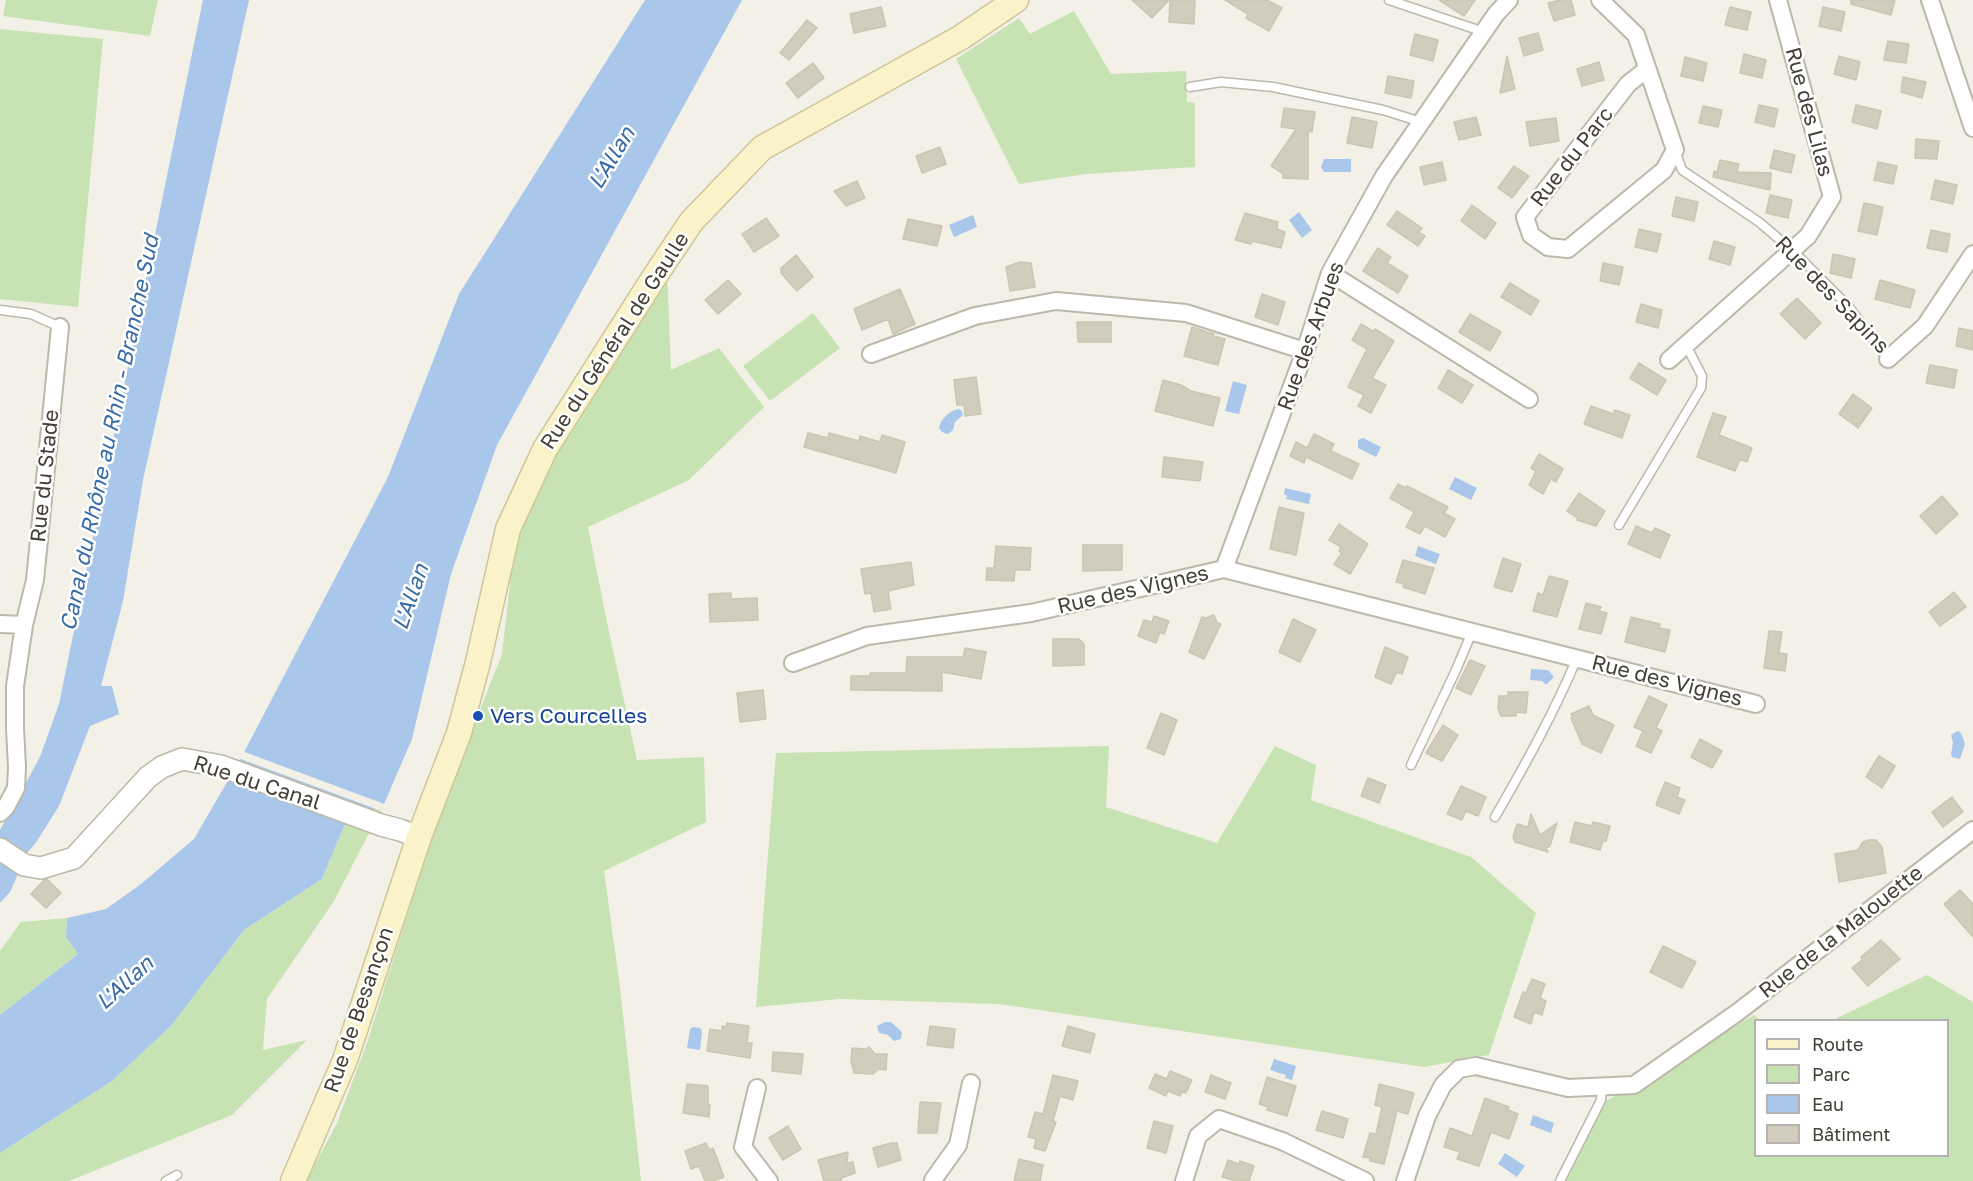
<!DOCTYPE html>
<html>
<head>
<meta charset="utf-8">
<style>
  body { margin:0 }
  #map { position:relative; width:1973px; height:1181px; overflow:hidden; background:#f2f0e7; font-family:"Golos Text",sans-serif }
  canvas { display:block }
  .legend { position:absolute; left:1754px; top:1019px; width:195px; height:138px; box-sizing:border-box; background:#fff; border:2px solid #b4b3af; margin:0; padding:8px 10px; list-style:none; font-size:18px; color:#444036 }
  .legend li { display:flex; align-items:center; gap:12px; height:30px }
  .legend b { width:30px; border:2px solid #b4b3af }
</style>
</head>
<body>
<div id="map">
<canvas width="1973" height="1181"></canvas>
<ul class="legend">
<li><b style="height:8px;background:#faf3c9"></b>Route</li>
<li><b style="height:16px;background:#c8e3b3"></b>Parc</li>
<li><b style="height:16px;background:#a8c7ea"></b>Eau</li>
<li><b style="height:16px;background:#d2ccbd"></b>Bâtiment</li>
</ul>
</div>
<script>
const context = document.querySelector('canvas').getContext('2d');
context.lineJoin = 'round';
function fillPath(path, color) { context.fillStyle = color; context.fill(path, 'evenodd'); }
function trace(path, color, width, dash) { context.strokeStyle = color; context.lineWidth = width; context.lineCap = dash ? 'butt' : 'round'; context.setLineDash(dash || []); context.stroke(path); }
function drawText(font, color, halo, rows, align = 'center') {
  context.font = font + ' "Golos Text",sans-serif'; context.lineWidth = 5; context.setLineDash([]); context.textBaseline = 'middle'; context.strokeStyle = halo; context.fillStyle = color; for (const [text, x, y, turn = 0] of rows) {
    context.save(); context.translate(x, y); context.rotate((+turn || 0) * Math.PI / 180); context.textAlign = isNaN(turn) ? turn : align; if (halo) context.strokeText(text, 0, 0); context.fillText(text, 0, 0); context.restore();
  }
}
fillPath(new Path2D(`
  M6,0H158L150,36L3,16Z
  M1074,11L1111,74L1186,71L1187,102L1195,103V167L1086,174L1019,184L956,59L1019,18L1030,34Z
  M0,29L103,39L78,307L0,299Z
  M667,270L671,370L719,348L764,407L689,480L588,527L608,627L637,760L704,757L706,822L604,871L620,987L641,1181H306L337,1123L367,1043L438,817L502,654L515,540L549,462Z
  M813,313L840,348L770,401L743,366Z
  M1109,746L1106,807L1217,843L1275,746L1316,765L1311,800L1471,857L1536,913L1489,1055L1424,1067L999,1004L840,999L756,1007L776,753Z
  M384,804L334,901L267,999L263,1050L307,1040L232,1115L69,1181H0V1153L112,1081L171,1026L244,930L322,879L344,826Z
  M67,918L66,937L78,954L0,1015V951L21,922Z
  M1927,975L1973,1002V1181H1556L1591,1110L1754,1015L1760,1020H1756V1156H1948V1020H1833Z`), '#c8e3b3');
fillPath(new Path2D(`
  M203,0H249L143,480L123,601L101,686H112L119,714L90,726L59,806L35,844L23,857L17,867V876L10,892L0,903V830L40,757L59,704Z
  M645,0H742L497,445L451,574L412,739L384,804L344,826L322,879L244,930L171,1026L112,1081L0,1153V1015L78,954L66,937L67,918L106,909L141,884L194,839L241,758L388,477L459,294Z
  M1324,159H1351V172H1324L1321,167Z
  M1299,212L1312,230L1302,238L1289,220Z
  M973,215L977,227L954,237L949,225Z
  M1233,381L1247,385L1239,414L1225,411Z
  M959,409L962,411L963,415L955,422L953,430L948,434L942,432L939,428C940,420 950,410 959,409Z
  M1363,438L1381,447L1376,457L1358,448V440Z
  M1455,477L1477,488L1471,500L1449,489Z
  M1285,488L1311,494L1309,504L1286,499L1287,496L1284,494Z
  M1418,546L1440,554L1436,564L1415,556Z
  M1531,669L1548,670L1554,677L1546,685L1542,681L1530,680Z
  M1958,731L1961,733L1965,744L1960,759L1952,757L1951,754L1953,743L1951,735Z
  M885,1022H891L902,1032L901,1039L894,1041L888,1035L879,1033L877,1026Z
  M693,1027L700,1028L702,1031L700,1050L687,1048L690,1029Z
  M1274,1059L1296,1066L1292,1080L1285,1078L1286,1075L1270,1070Z
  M1533,1115L1554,1123L1551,1133L1530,1125Z
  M1505,1153L1525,1166L1517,1177L1498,1164Z`), '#a8c7ea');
fillPath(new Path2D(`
  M242,751L387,805L379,810L238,758Z`), '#f2f0e7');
const building = new Path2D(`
  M1132,0H1169L1152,18Z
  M1170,0H1195L1194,24L1169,22Z
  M1225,0H1267L1282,8L1269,31L1246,18L1248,14Z
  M1439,0H1475L1464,16Z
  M1560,0H1571L1575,15L1554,21L1548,3Z
  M1851,0H1895L1891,15L1851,4Z
  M881,7L886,26L854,33L850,14Z
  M1730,7L1751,12L1747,30L1725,25Z
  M1823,7L1845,12L1841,31L1819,26Z
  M807,20L817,28L789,60L780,53Z
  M1538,33L1543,50L1524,56L1519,38Z
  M1415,34L1438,40L1433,61L1410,55Z
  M1888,41L1909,44L1906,63L1884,60Z
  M1744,54L1766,60L1762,78L1740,73Z
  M1507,56L1515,89L1500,93Z
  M1839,56L1860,62L1856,80L1834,74Z
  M1685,57L1707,63L1703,81L1681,76Z
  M1599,62L1604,80L1582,86L1577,69Z
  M813,63L824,78L798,98L786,83Z
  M1388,76L1414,81L1411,98L1385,93Z
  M1903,77L1926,82L1922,98L1901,92Z
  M1759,105L1778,109L1774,127L1755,122Z
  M1856,105L1881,111L1877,129L1852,122Z
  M1703,106L1722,110L1718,127L1699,123Z
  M1284,108L1315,112L1312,132L1308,131V179L1283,178V174L1271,166L1296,129L1281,127Z
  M1352,117L1377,122L1372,148L1347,143Z
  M1476,117L1481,135L1459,140L1454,122Z
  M1556,118L1559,141L1530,146L1526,122Z
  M1916,139L1939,141L1937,159L1915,158Z
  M940,147L946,164L922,173L916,156Z
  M1774,150L1795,155L1791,173L1770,168Z
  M1720,160L1739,164L1737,172L1771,173L1770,190L1713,177L1714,171L1717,172Z
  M1442,162L1446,180L1424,185L1420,167Z
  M1878,162L1897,166L1893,184L1874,180Z
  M1514,166L1529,176L1512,198L1498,188Z
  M1935,180L1957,185L1953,204L1931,199Z
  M857,181L865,198L846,206L834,191Z
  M1770,195L1792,200L1788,218L1766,213Z
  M1676,197L1698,202L1694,221L1672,216Z
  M1864,203L1883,207L1877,235L1858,231Z
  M1472,205L1496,223L1485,239L1461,221Z
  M1397,211L1422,228L1419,232L1425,236L1418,246L1387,225Z
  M1245,213L1278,222L1277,229L1285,232L1281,248L1252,241L1251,244L1235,240Z
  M766,218L779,236L754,252L742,234Z
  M908,219L942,226L937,246L903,239Z
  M1639,229L1661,234L1657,252L1635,247Z
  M1931,230L1950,234L1947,252L1927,248Z
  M1714,241L1735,247L1730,265L1709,259Z
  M1378,248L1391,257L1387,263L1408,276L1398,293L1363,271Z
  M1833,254L1855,259L1851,278L1830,273Z
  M796,255L813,277L797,291L781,273V268Z
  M1020,262L1031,263L1035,287L1010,291L1006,267Z
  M1603,263L1623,267L1619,285L1600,281Z
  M728,280L741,294L718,314L705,300Z
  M1880,280L1915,290L1910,308L1875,299Z
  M1510,283L1539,301L1531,315L1501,297Z
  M900,289L915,324L893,334L888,319L862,330L854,309Z
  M1262,294L1285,302L1278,325L1255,317Z
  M1797,298L1821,323L1805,339L1780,314Z
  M1641,304L1662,310L1658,328L1636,322Z
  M1470,314L1501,332L1490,351L1459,332Z
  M1077,322H1111V342H1078Z
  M1361,324L1373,331L1375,329L1394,341L1372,378L1386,385L1371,413L1358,406L1364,395L1348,387L1367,349L1352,340Z
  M1192,327L1214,334L1213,336L1225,339L1218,365L1184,356Z
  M1959,328L1973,331V350L1956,346Z
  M1639,363L1666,380L1657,395L1630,378Z
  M1930,365L1957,370L1954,388L1926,383Z
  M1448,370L1473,385L1462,403L1438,388Z
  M976,377L981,414L965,416L964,405H957L954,380Z
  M1163,380L1181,385L1191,391L1220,398L1213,426L1155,411Z
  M1853,394L1872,408L1858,428L1839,414Z
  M1591,406L1613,414L1615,410L1630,415L1622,438L1584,424Z
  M1713,413L1726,417L1719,435L1752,448L1747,462L1740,459L1735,471L1697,457Z
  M808,433L828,438L829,433L859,441L860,436L880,442L882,435L905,442L896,473L804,447Z
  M1314,434L1334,444L1331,451L1359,464L1352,479L1306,457L1304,463L1290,456L1296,442L1307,448Z
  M1539,454L1563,469L1556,482L1551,479L1543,494L1529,485L1536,471L1531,468Z
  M1164,457L1203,462L1200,481L1162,477Z
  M1398,484L1406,488L1407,486L1448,507L1444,513L1455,519L1445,537L1425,526L1420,534L1406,527L1414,512L1390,498Z
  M1579,493L1605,511L1596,526L1577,520L1578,518L1567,511Z
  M1942,496L1958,514L1936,534L1920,516Z
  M1279,507L1304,513L1296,555L1270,549Z
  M1339,524L1368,544L1350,574L1334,564L1342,553L1339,551L1341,547L1329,540Z
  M1636,526L1652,533L1655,528L1670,535L1660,558L1628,544Z
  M1083,545H1122V570L1083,571Z
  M996,546L1031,548L1030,570H1015L1014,581L986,580L987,568H994Z
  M1503,558L1521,564L1512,592L1494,587Z
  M1403,560L1434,568L1425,594L1403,587L1404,584L1396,582Z
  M911,562L914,585L888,591L891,609L874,612L871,593L865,594L861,569Z
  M1549,576L1568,581L1557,617L1533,611L1538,593L1543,595Z
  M1954,592L1966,607L1940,626L1929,612Z
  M731,593V599L757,598L758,620L710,622L709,594Z
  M1586,603L1601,607L1599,611L1607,613L1601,634L1579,629Z
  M1214,615L1217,623L1221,624L1204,659L1189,652L1202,617L1206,618Z
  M1154,616L1169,621L1164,634L1160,632L1156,643L1138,636L1144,620L1152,622Z
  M1631,617L1660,624L1659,628L1670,630L1665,652L1625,642Z
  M1293,619L1316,630L1300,662L1279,652Z
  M1769,631L1782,632L1779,653L1787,654L1785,671L1764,668Z
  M1053,639H1079L1084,644V665L1053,666Z
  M1385,647L1408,657L1402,674L1397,672L1391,684L1375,677Z
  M965,648L986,652L981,679L942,672V691L851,690V676H870V673H906L907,657H963Z
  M1470,660L1485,666L1471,695L1456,688Z
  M763,690L766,719L740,722L737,693Z
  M1508,692H1528L1526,713L1516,712V716H1501L1498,708L1499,696H1508Z
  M1649,696L1667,705L1656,728L1662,731L1651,753L1636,746L1643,731L1634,727Z
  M1589,706L1593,715L1614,725L1601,753L1582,744L1571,718L1573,717L1571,714Z
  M1161,713L1177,720L1164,755L1147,748Z
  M1443,725L1458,735L1442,761L1426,753Z
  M1700,739L1722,751L1712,768L1691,757Z
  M1879,756L1895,766L1882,788L1866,777Z
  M1368,778L1386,785L1379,803L1361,796Z
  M1665,782L1680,788L1677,797L1685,800L1679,814L1656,805Z
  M1461,786L1486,797L1478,816L1466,811L1462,820L1447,814Z
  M1952,797L1963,812L1943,827L1932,812Z
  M1531,814L1540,835L1557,823L1550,846L1546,848L1548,852L1515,842L1513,837L1517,824L1528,827Z
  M1575,822L1592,826L1593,822L1610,826L1606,841H1603L1600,850L1570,842Z
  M1869,840H1876L1882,847L1886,873L1839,882L1835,854L1858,850L1863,842Z
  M47,879L61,893L46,908L31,894L44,880Z
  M1960,890L1973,904V937L1944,904Z
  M1881,940L1900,959L1868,986L1852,968L1862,960L1861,957Z
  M1663,946L1696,962L1682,988L1650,972Z
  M1532,979L1545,984L1540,998L1546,1001L1542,1015L1534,1012L1531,1024L1514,1017L1523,992L1526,993Z
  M727,1023L749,1026L747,1043H752L750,1058L707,1051L710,1029L722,1031V1026L726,1027Z
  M930,1026L955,1029L953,1048L927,1045Z
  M1068,1026L1095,1034L1090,1053L1062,1046Z
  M869,1047L875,1054H887L886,1070L879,1069L873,1074L854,1073L851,1061L852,1048L866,1049Z
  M773,1052L803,1054L801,1074L772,1071Z
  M1170,1071L1192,1080L1186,1093L1182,1092L1180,1096L1168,1091L1166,1096L1149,1088L1155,1074L1167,1079Z
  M1053,1075L1078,1081L1073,1100L1060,1096L1053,1121L1056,1122L1045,1151L1034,1148L1036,1139L1028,1137L1035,1112L1043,1114Z
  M1211,1075L1231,1083L1225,1099L1205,1092Z
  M1267,1077L1296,1086L1287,1116L1267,1110L1268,1107L1259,1104Z
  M687,1084L708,1086V1104L710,1105L709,1117L683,1113Z
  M1379,1084L1414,1093L1408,1114L1397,1111L1384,1164L1370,1161V1158L1363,1157L1370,1133L1376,1134L1382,1107L1375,1105Z
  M1485,1098L1509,1107L1508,1110L1518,1114L1509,1139L1491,1132L1479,1166L1457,1159L1460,1152L1444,1147L1450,1128L1472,1136Z
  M920,1102L941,1103L937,1133H918Z
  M1322,1111L1348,1119L1343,1138L1316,1130Z
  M1154,1121L1173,1126L1166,1153L1147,1148Z
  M788,1126L801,1149L783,1160L769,1138Z
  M706,1143L709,1150L713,1148L724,1177L713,1181H705L699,1166L691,1169L685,1151Z
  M891,1143H897L901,1160L878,1167L873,1148Z
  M848,1152L847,1163L853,1162L855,1173L841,1178V1181H824L818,1160Z
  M1019,1159L1043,1165L1040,1181H1014Z
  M1228,1160L1239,1164L1240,1161L1254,1166L1249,1181H1236L1222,1177Z`);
fillPath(building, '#d2ccbd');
trace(building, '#ccc5b1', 1.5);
const service = new Path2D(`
  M1389,0L1484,32
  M1190,87L1221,82L1273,87L1383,110L1421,122
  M1675,150L1682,170L1759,222L1792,250L1849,307L1888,359
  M0,310L31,314L60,327
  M1619,525L1701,388L1702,376L1686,345
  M1411,765L1456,670L1472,632
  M1495,817C1525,765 1554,713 1577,658
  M166,1181L177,1175
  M1560,1181L1601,1100L1602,1086`);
const minor = new Path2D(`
  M1600,0L1636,35L1675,150L1664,170L1568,249L1548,247L1531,235L1525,217L1628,84L1647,69
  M1930,0L1973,128
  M1330,273L1529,399
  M871,354L975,316L1056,301L1186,313L1305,351
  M1888,359L1925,326L1973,254
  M1669,360L1808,236L1832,197L1778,0
  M1224,569L1305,351L1330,273L1384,176L1496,14L1509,0
  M0,624L24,625
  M793,663L867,636L1031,613L1224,569L1756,704
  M0,813L6,807L16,788L17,767L15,728V686L24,625L35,580L60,327
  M757,1088L743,1147L769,1181
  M933,1180L958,1145L971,1083
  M1184,1181L1198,1136L1219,1119L1282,1141L1365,1181
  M1405,1181L1427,1116L1443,1085L1459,1069L1476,1066L1568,1088L1634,1085L1738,1012L1973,830`);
const tertiary = new Path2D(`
  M0,849L24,865L41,868L74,858L148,777L162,767L182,759L221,766L381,825L400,830L419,837`);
const secondary = new Path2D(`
  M293,1181L345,1060L419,837L459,733L478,662L508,529L545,449L653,279L691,222L762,148L960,38L1016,0`);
trace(service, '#bcb8aa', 11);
trace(minor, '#bcb8aa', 20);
trace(tertiary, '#bcb8aa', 24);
trace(secondary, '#cec69a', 27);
trace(service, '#fff', 8);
trace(minor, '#fff', 16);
trace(tertiary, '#fff', 21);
trace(secondary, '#faf3c9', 24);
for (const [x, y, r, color] of [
  [478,716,6,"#1a4fb4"]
]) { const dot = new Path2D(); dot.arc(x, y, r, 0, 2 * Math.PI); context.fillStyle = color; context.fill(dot); trace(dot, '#fff', 2); }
drawText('21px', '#444036', '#fff', [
  ["Rue des Lilas",1809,112,75],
  ["Rue du Parc",1572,157,-52],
  ["Rue des Sapins",1832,295,46],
  ["Rue des Arbues",1311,336,-70],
  ["Rue du Général de Gaulle",615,341,-57],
  ["Rue du Stade",45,476,-84],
  ["Rue des Vignes",1133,590,-13],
  ["Rue des Vignes",1667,681,14],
  ["Rue du Canal",257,783,18],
  ["Rue de la Malouette",1841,932,-38],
  ["Rue de Besançon",359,1010,-71]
]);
drawText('21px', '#164399', '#fff', [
  ["Vers Courcelles",490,716]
], 'left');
drawText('italic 22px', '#396ca6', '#fff', [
  ["L'Allan",612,158,-59],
  ["Canal du Rhône au Rhin - Branche Sud",110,433,-78],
  ["L'Allan",411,597,-71],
  ["L'Allan",125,983,-42]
]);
</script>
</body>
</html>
